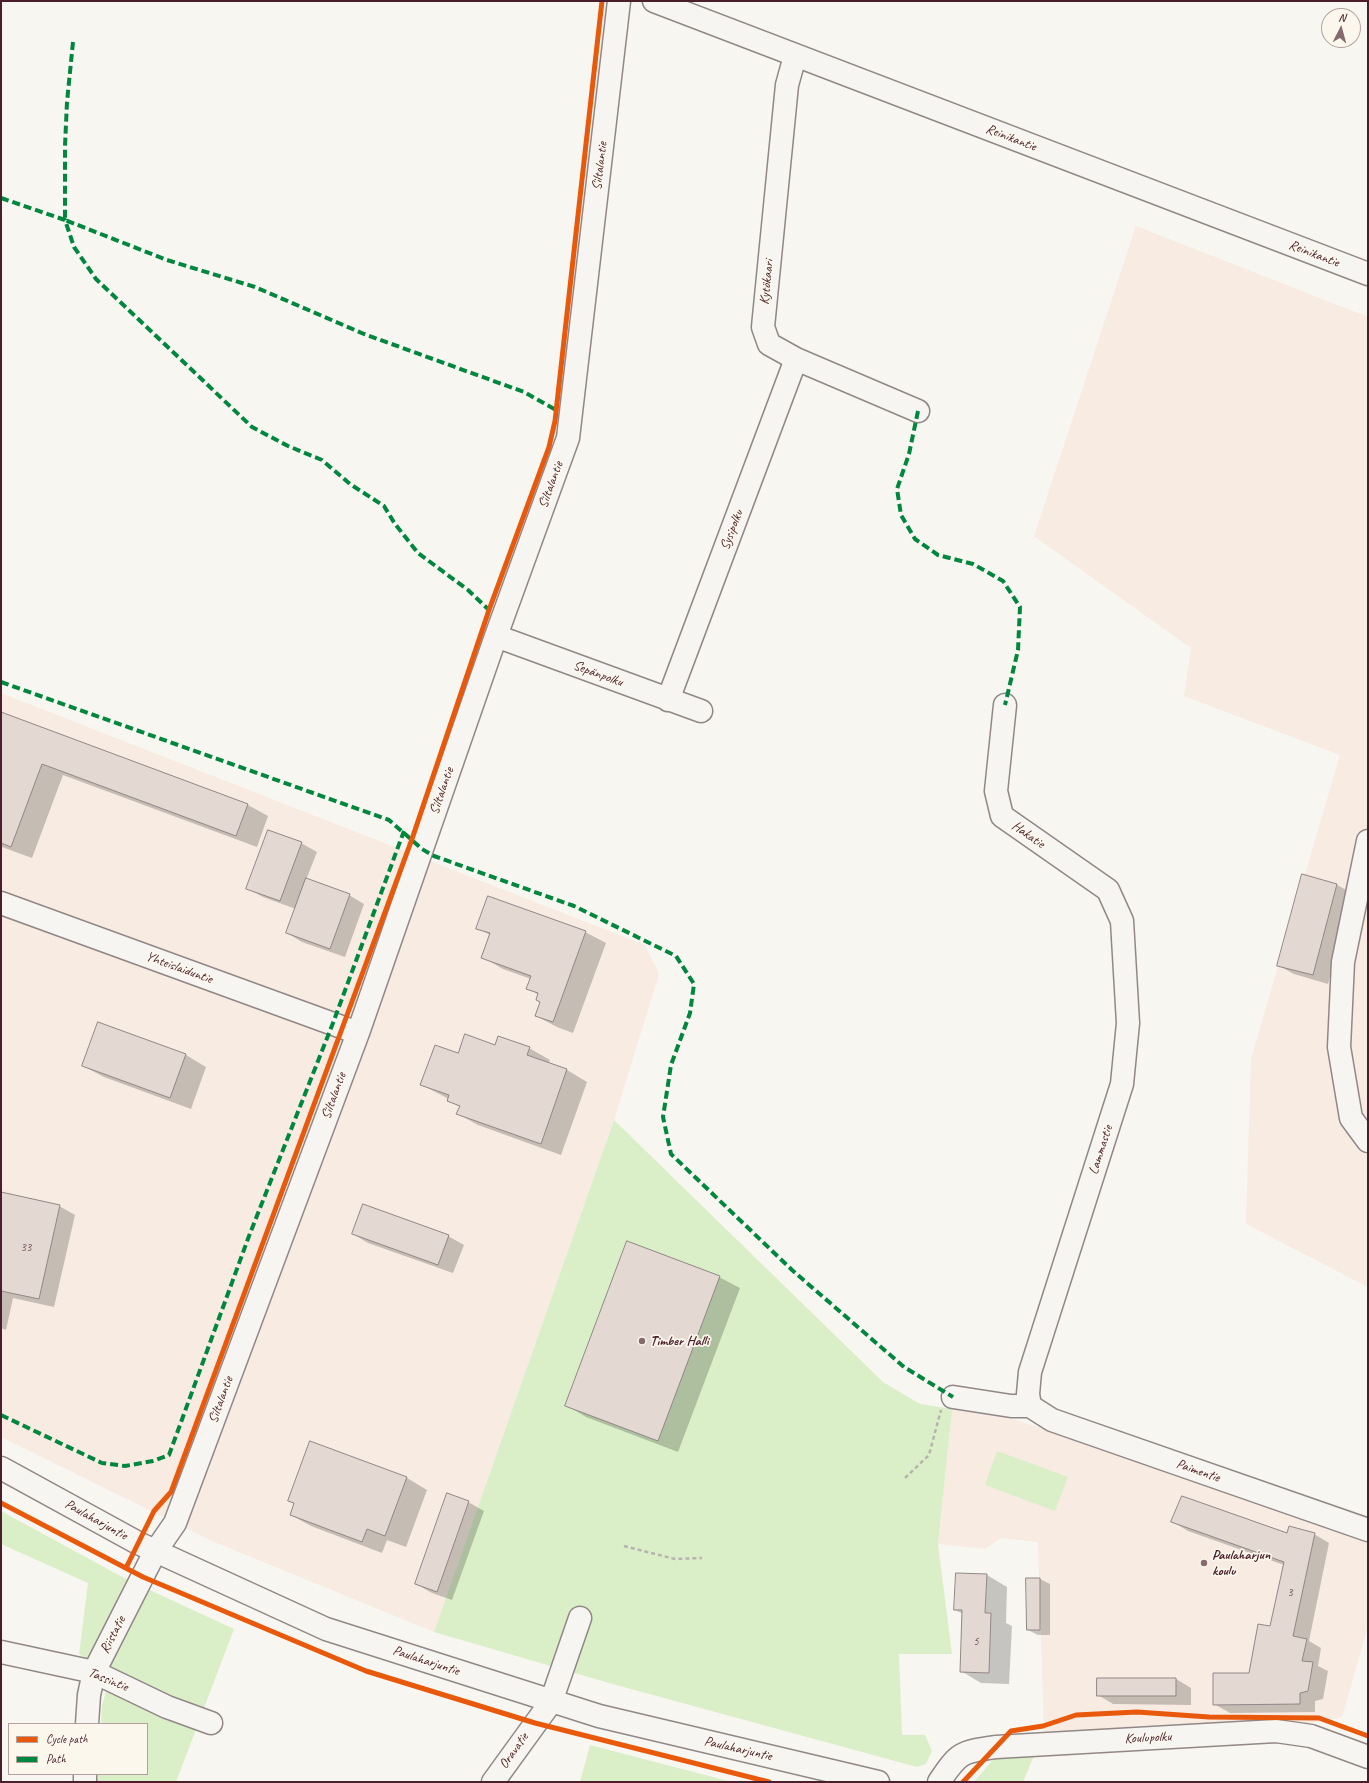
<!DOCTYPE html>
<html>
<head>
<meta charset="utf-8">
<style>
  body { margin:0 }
  #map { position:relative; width:1369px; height:1783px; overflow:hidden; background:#f8f6f0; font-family:Caveat,sans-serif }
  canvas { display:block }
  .frame { position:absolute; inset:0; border:2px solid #4a1f2b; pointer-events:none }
  .legend { position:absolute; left:8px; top:1723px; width:140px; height:52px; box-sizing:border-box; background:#fbf7ec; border:1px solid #b4a19f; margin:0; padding:5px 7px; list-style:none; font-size:12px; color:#4a1f2b }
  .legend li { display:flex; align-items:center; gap:8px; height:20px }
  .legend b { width:20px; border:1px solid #b4a19f }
  .north { position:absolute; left:1321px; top:8px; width:40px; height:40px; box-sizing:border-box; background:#fbf7ec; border:1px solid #b4a19f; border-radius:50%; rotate:6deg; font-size:11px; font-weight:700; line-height:16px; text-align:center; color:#4a1f2b }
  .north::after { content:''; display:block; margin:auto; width:14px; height:18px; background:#876a70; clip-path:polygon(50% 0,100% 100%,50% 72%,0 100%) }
</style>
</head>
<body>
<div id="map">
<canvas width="1369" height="1783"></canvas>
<div class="frame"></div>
<ul class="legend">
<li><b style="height:5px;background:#e8590c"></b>Cycle path</li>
<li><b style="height:5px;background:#00873e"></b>Path</li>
</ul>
<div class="north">N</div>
</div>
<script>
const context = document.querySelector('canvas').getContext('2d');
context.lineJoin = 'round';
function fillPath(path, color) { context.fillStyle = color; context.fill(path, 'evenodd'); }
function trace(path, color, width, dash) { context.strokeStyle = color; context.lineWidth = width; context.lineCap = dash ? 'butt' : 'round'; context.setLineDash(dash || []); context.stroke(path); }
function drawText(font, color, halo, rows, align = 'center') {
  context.font = font + ' Caveat,sans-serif'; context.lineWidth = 3.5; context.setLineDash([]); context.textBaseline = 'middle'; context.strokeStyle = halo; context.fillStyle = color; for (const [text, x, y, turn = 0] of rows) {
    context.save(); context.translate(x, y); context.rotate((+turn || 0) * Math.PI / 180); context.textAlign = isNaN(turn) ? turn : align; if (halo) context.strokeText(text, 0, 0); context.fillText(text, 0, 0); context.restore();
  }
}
fillPath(new Path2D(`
  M1136,226L1368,317V1287L1246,1224L1251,1059L1340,755L1184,696L1191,648L1034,536Z
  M1,693L645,945L659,974L614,1120L434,1632L212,1541L1,1437Z
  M952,1409L996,1414L1131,1456L1368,1543V1626L1342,1717L1303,1725L1044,1732L1038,1542L1001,1538L985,1549L938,1544Z`), '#f7ebe2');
fillPath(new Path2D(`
  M614,1120L883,1382L920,1404L952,1409L938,1544L952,1654H899L902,1735H925L932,1751L926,1764L917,1767L609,1683L434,1632Z
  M997,1451L1068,1477L1055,1511L985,1485Z
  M1,1511L126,1579L234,1629L176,1782H97L98,1774H147V1724H101L102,1706L111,1673L79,1654L88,1583L1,1544Z
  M590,1745L732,1782H580Z
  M1036,1751L1023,1782H974L997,1755Z`), '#daefc7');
fillPath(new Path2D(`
  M1,713L248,805L268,816L257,847L63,775L32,858L2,847L1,850Z
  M301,843L317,852L306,880L349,895L364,904L345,957L302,942L287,933L296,909L263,897L247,888Z
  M1303,875L1337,885L1352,893L1328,984L1294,974L1279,966Z
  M477,928L585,932L606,943L573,1033L557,1027L536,1016L541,1002L539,995L527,988L531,979L503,969L482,957L490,935Z
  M496,1046L529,1048L550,1060L548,1064L567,1070L587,1082L561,1155L478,1125L458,1114L460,1107L448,1100L449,1099L422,1085L459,1055Z
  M186,1055L206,1067L191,1109L104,1077L83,1066Z
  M1,1193L59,1206L75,1215L54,1307L13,1298L6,1330L1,1328Z
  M353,1234L448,1236L464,1245L453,1273L368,1243Z
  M719,1277L740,1288L678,1452L586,1417L566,1405Z
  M310,1442L407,1478L427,1490L406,1547L387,1540L382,1553L311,1526L291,1515L295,1504L289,1500Z
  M468,1502L484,1511L452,1600L432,1593L416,1584Z
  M1173,1522L1287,1534H1314L1329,1543L1309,1641L1321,1648L1318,1666L1328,1671L1323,1699L1315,1701V1712L1230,1713L1214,1704L1250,1674L1271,1627L1284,1565L1188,1531Z
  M987,1575L1007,1587L1006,1623L1012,1626L1009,1684L981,1683L961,1671L963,1614L955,1610Z
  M1040,1579L1050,1584V1635H1038L1028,1630Z
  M1176,1679L1191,1688V1705L1113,1704L1098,1695Z`), '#0003');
const building = new Path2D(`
  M1,712L248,804L236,836L42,764L11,847L1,843Z
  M268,830L302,842L280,901L246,889Z
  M1302,874L1337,884L1313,975L1277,966Z
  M306,878L350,894L330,949L286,933Z
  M488,896L586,931L553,1022L535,1016L540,1002L536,1000L538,993L526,989L531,976L481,958L490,933L476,929Z
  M98,1022L186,1054L170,1098L82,1066Z
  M465,1034L495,1045L498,1036L530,1047L527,1055L567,1069L541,1144L456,1114L460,1106L447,1101L449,1095L420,1085L435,1045L458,1053Z
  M1,1192L60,1205L39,1299L1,1291Z
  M363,1204L449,1235L438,1265L352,1234Z
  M627,1241L720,1276L658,1441L565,1406Z
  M310,1441L407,1477L385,1536L367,1529L362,1542L290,1515L294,1503L288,1501Z
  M447,1493L469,1501L437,1592L415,1584Z
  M1182,1496L1287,1533L1289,1526L1315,1533L1293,1636L1307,1639L1302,1661L1313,1662L1308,1691L1300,1693V1704L1213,1705V1673H1249L1258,1624L1270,1626L1284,1562L1171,1522Z
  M956,1573L987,1574L985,1613H991L989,1673L960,1672L962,1610H954Z
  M1026,1578H1040V1630H1027Z
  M1097,1678H1176V1696H1097Z`);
fillPath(building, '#e4d8d2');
trace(building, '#918787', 1);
const minor = new Path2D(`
  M654,1L1368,274
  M795,56L787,85L763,327L769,344L796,359L918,411
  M496,636L701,711
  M668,700L796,359
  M1005,705L996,791L1002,816L1108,890L1122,921L1128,1023L1122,1084L1030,1372L1028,1394L1030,1406
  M1368,841L1343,962L1339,1047L1351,1118L1368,1141
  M1,903L358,1033
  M953,1397L1011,1406H1030
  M1030,1406L1052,1420L1368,1530
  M1,1652L94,1672L167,1707L211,1723
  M87,1724L89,1695L94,1672L155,1552L175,1523L358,1033L496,636L568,438L619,1
  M85,1782V1774
  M493,1782L551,1702L580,1618
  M939,1782C959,1752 961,1752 996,1747L1276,1731L1311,1736L1368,1757`);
const major = new Path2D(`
  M1,1468L138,1543L326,1629L599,1716L878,1782`);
trace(minor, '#918787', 25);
trace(major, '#918787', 25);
trace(new Path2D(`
  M905,1478L929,1455L941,1410
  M624,1546L675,1559L702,1558`), '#b8b3b1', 2.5, [4, 3]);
trace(minor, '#f6f5f1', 22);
trace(major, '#f6f5f1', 22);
trace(new Path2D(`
  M73,42L67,102L65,146V220L167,260L255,287L364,334L524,392L556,410
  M1,198L65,220L74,247L96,279L252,427L288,446L322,460L350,484L384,506L395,524L418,553L468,590L489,610
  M918,411L909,454L897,489L901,515L915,539L938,555L973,564L1003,581L1020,607L1018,650L1005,705
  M1,682L389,820L422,849L434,856L574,906L676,956L694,984L690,1013L671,1065L663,1117L671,1154L792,1270L904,1367L953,1397
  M1,1415L102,1463L125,1466L153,1461L169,1455L249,1236L333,1023L404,831`), '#00873e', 4, [8, 4]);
trace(new Path2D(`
  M1,1503L143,1577L366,1671L535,1723L769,1782
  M126,1568L154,1511L171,1492L412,839L489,610L549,447L555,421L602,1
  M963,1782L1011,1731L1043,1726L1076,1715L1137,1712L1209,1717L1319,1718L1368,1736`), '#e8590c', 5);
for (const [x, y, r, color] of [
  [642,1341,4,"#876a70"],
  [1204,1563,4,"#876a70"]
]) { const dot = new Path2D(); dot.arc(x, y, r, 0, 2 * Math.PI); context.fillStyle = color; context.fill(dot); trace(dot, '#fbf7ec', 1.5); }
drawText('12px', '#704d55', null, [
  ["33",26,1248],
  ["3",1290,1593],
  ["5",976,1642]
]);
drawText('14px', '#4a1f2b', '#fbf7ec', [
  ["Reinikantie",1011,138,21],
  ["Siltalantie",600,166,-83],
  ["Reinikantie",1314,254,21],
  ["Kytökaari",767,282,-84],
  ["Siltalantie",551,485,-70],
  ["Sysipolku",732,530,-69],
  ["Sepänpolku",598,674,20],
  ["Siltalantie",442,791,-71],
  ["Hakatie",1028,835,35],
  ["Yhteislaiduntie",179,968,20],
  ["Siltalantie",334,1096,-70],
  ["Lammastie",1101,1150,-72],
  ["Siltalantie",221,1400,-70],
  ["Paimentie",1198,1471,19],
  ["Paulaharjuntie",96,1520,29],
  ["Riistatie",113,1635,-63],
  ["Paulaharjuntie",426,1661,18],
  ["Tassintie",108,1680,22],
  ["Koulupolku",1148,1738,-3],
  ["Paulaharjuntie",738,1749,13],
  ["Oravatie",514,1751,-55]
]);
drawText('bold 14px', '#4a1f2b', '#fbf7ec', [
  ["Timber Halli",650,1341],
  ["Paulaharjun",1212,1555],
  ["koulu",1212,1571]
], 'left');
</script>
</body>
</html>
